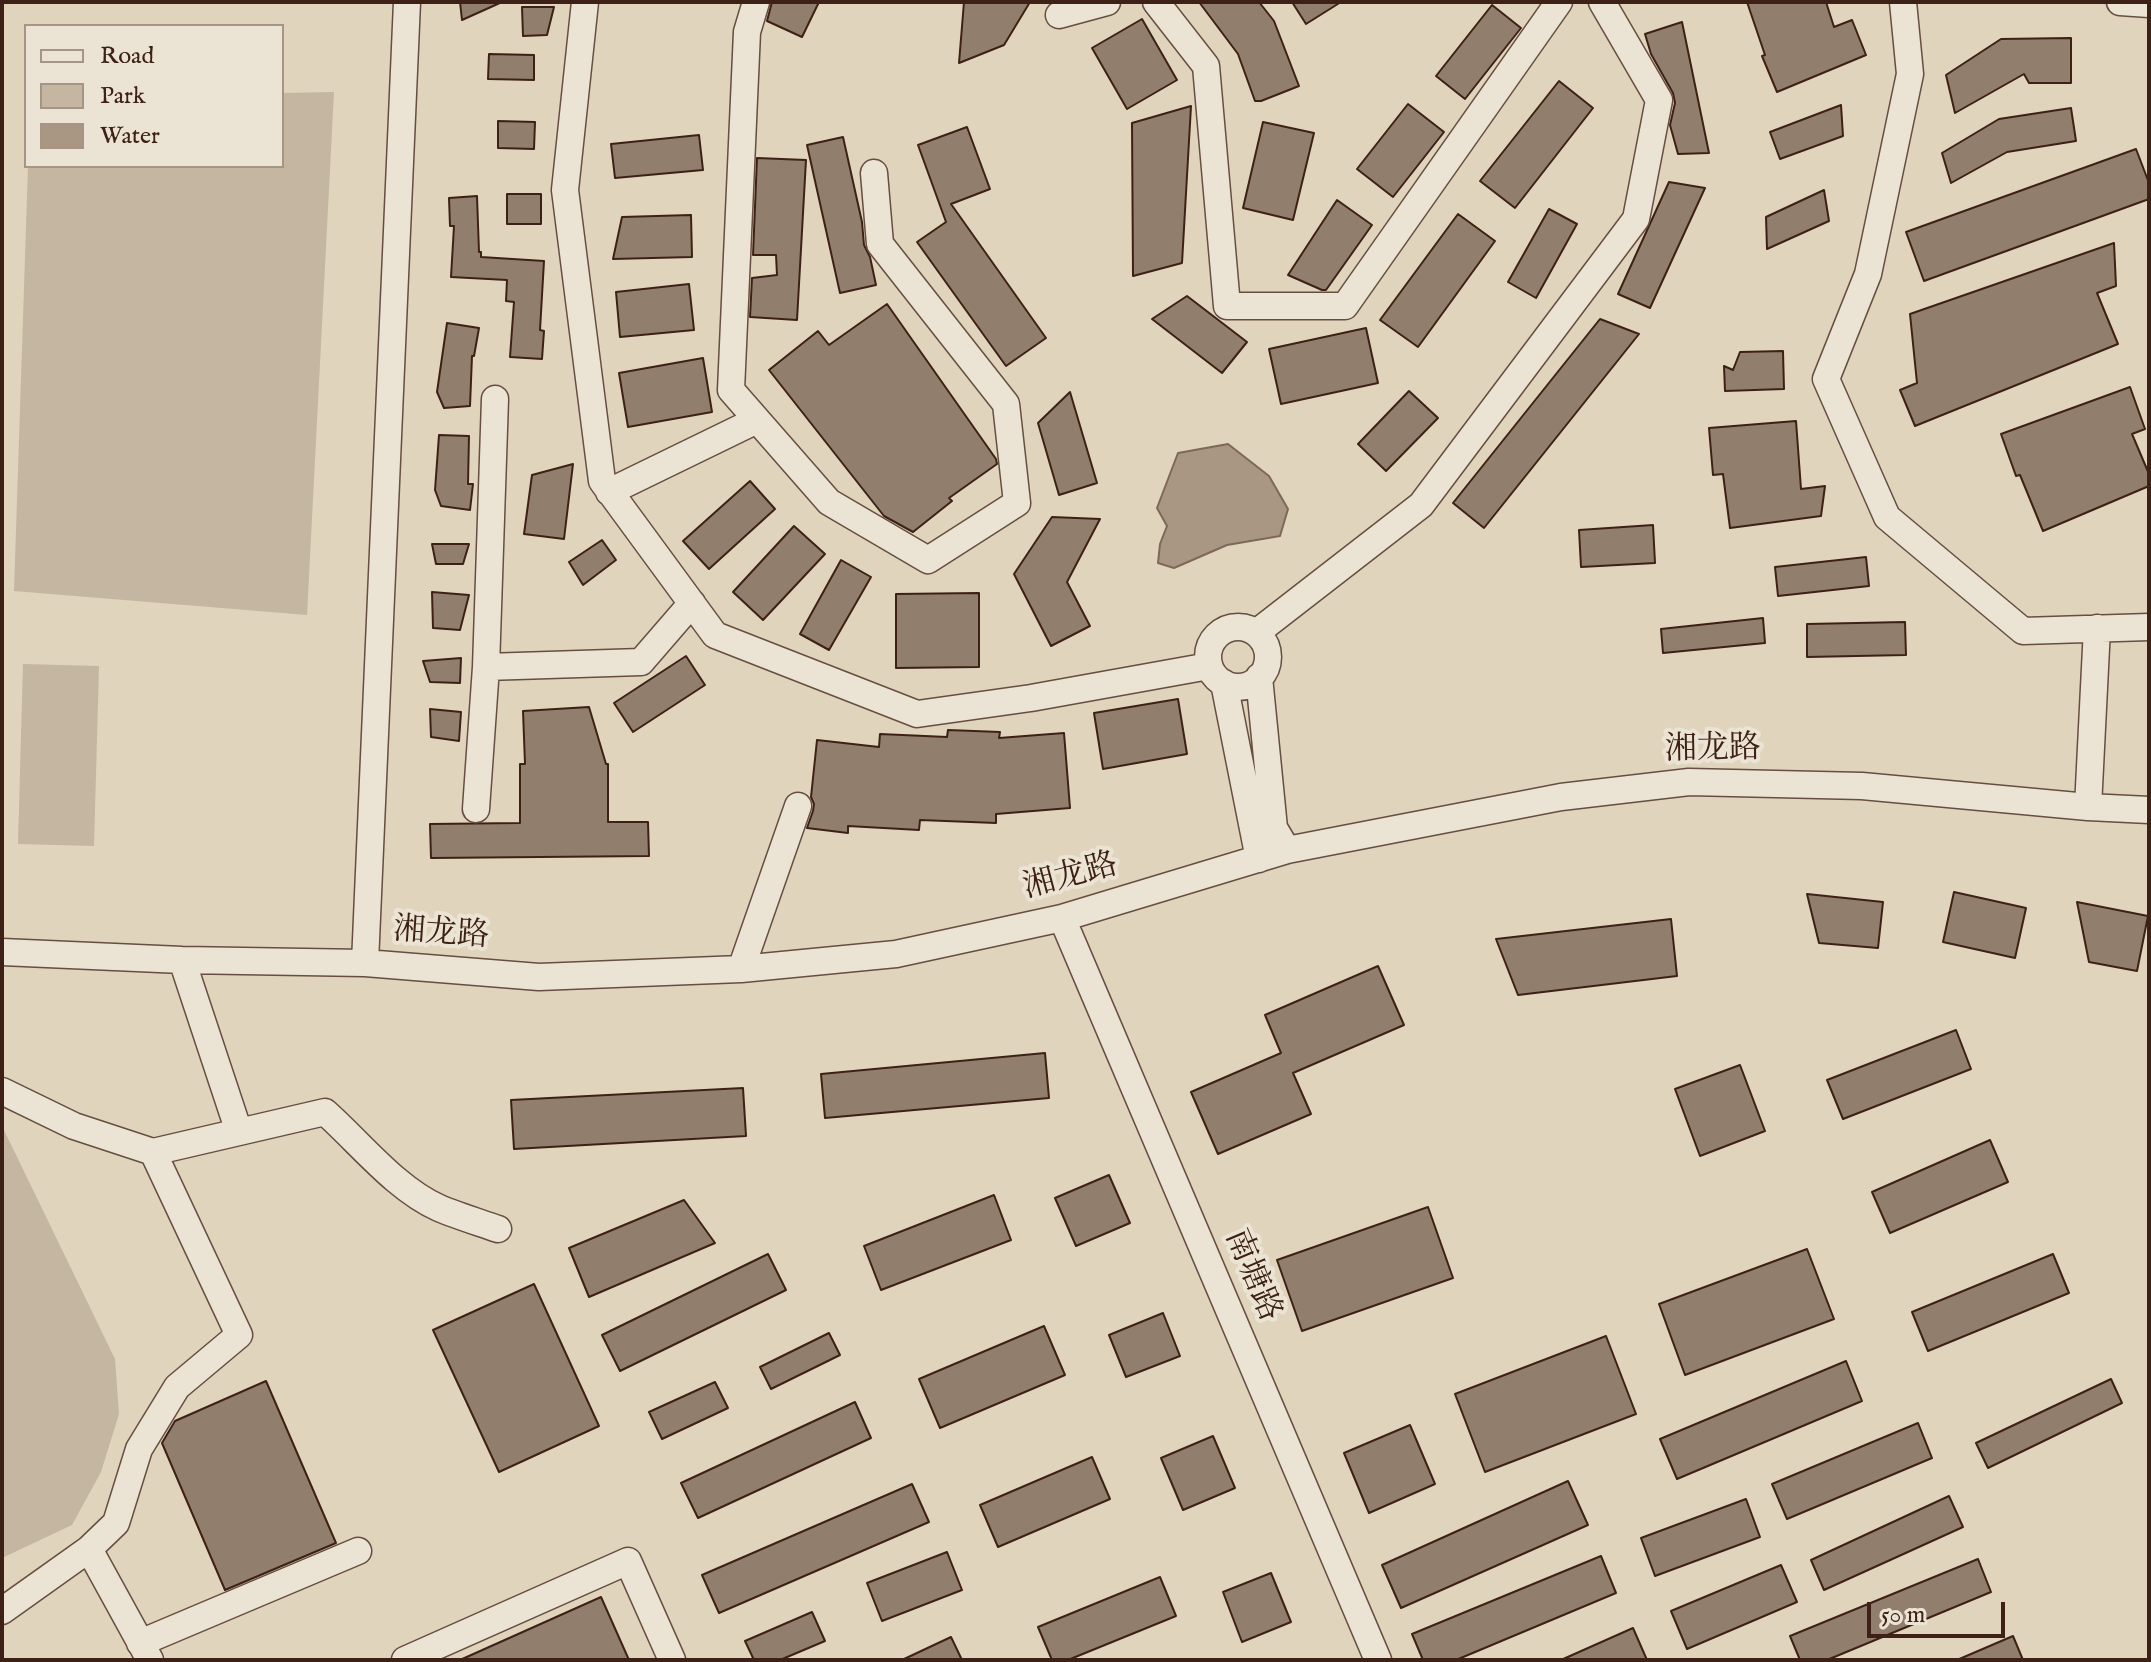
<!DOCTYPE html>
<html>
<head>
<meta charset="utf-8">
<style>
  body { margin:0 }
  #map { position:relative; width:2151px; height:1662px; overflow:hidden; background:#e0d4bc; font-family:"IM FELL English",serif }
  canvas { display:block }
  .frame { position:absolute; inset:0; border:4px solid #3e2116; pointer-events:none }
  .legend { position:absolute; left:24px; top:24px; width:260px; height:144px; box-sizing:border-box; background:#ebe3d3; border:2px solid #a69587; margin:0; padding:10px 14px; list-style:none; font-size:24px; color:#3e2116 }
  .legend li { display:flex; align-items:center; gap:16px; height:40px }
  .legend b { width:40px; border:2px solid #a69587 }
  .scale { position:absolute; left:1867px; top:1602px; width:138px; height:36px; box-sizing:border-box; border:4px solid #3e2116; border-top:0; padding-left:10px; font-size:24px; line-height:28px; white-space:nowrap; color:#3e2116; -webkit-text-stroke:6px #ebe3d3; paint-order:stroke }
</style>
</head>
<body>
<div id="map">
<canvas width="2151" height="1662"></canvas>
<div class="frame"></div>
<ul class="legend">
<li><b style="height:10px;background:#ebe3d3"></b>Road</li>
<li><b style="height:22px;background:#c4b6a0"></b>Park</li>
<li><b style="height:22px;background:#a99784"></b>Water</li>
</ul>
<div class="scale">50 m</div>
</div>
<script>
const context = document.querySelector('canvas').getContext('2d');
context.lineJoin = 'round';
function fillPath(path, color) { context.fillStyle = color; context.fill(path, 'evenodd'); }
function trace(path, color, width, dash) { context.strokeStyle = color; context.lineWidth = width; context.lineCap = dash ? 'butt' : 'round'; context.setLineDash(dash || []); context.stroke(path); }
function drawText(font, color, halo, rows, align = 'center') {
  context.font = font + ' "IM FELL English","Noto Serif SC",serif'; context.lineWidth = 8; context.setLineDash([]); context.textBaseline = 'middle'; context.strokeStyle = halo; context.fillStyle = color; for (const [text, x, y, turn = 0] of rows) {
    context.save(); context.translate(x, y); context.rotate((+turn || 0) * Math.PI / 180); context.textAlign = isNaN(turn) ? turn : align; if (halo) context.strokeText(text, 0, 0); context.fillText(text, 0, 0); context.restore();
  }
}
fillPath(new Path2D(`
  M334,92L307,615L14,591L28,166H282V93Z
  M23,664L99,666L94,846L18,844Z
  M2,1126L115,1359L119,1414L101,1472L72,1525L2,1558Z`), '#c4b6a0');
const water = new Path2D(`
  M1228,444L1269,476L1288,509L1280,536L1227,545L1174,568L1158,563L1160,544L1167,526L1157,508L1178,453Z`);
fillPath(water, '#a99784');
trace(water, '#7e6858', 2);
const building = new Path2D(`
  M460,2H502L462,20Z
  M772,2H819L802,37L767,21Z
  M964,2H1030L1004,45L959,63Z
  M1199,2H1259L1274,21L1299,86L1261,101H1255L1238,54Z
  M1292,2H1341L1306,24Z
  M1747,2H1826L1834,27L1852,20L1866,55L1777,92L1762,56L1765,55Z
  M1492,5L1521,28L1465,99L1436,76Z
  M522,7H554L547,35L523,36Z
  M1142,19L1177,80L1127,109L1092,48Z
  M1682,22L1709,153L1678,154L1670,125L1675,103L1673,93L1651,54L1645,34Z
  M2071,38V83H2029L2024,74L1955,113L1946,75L2001,39Z
  M489,54L534,55V80L488,79Z
  M1559,81L1593,108L1515,208L1480,181Z
  M1408,104L1444,132L1393,197L1357,169Z
  M1841,105L1843,136L1780,159L1770,132Z
  M1191,106L1182,263L1133,276L1132,123Z
  M2071,108L2076,141L2007,152L1951,183L1942,153L1999,119Z
  M498,121L535,122L534,149L498,148Z
  M1263,122L1314,133L1293,220L1243,208Z
  M967,127L990,189L951,204L1046,338L1006,366L917,242L946,222L918,145Z
  M699,135L703,170L615,178L611,144Z
  M843,137L862,222L864,245L870,257L876,285L840,293L807,145Z
  M2136,149L2149,183V199L1924,281L1906,232Z
  M757,158L806,160L797,320L750,317L752,278L777,275L776,255H753Z
  M1669,182L1705,188L1650,308L1618,294Z
  M1824,190L1829,221L1767,249L1766,217Z
  M507,194H541V224H507Z
  M477,196L479,252H481V257L544,261L540,330L544,331L542,359L510,357L514,302L506,301L507,280L451,277L454,226H450L449,198Z
  M1337,200L1372,225L1326,290H1322L1288,275Z
  M1549,209L1577,224L1536,298L1508,282Z
  M1458,214L1495,241L1418,347L1380,320Z
  M691,215L692,257L613,259L622,217Z
  M2114,243L2116,286L2097,293L2118,344L1915,426L1900,390L1917,383L1910,314Z
  M689,284L694,330L620,337L616,292Z
  M1187,296L1247,342L1222,373L1152,319Z
  M887,304L996,459L997,464L949,498L952,501L913,532L884,516L769,370L818,331L829,345Z
  M1600,319L1639,334L1484,528L1453,503Z
  M447,323L479,328L474,356H472L470,406L444,408L437,392Z
  M1366,328L1378,383L1281,404L1269,349Z
  M1783,351L1784,389L1725,391L1724,366L1733,370L1740,352Z
  M703,358L712,412L628,427L619,373Z
  M2130,387L2145,429L2132,434L2149,474V486L2043,531L2020,475L2016,476L2001,434Z
  M1409,391L1438,418L1386,471L1358,444Z
  M1070,392L1097,483L1059,495L1038,423Z
  M1796,421L1801,489L1825,486L1821,516L1730,528L1723,474L1713,475L1709,428Z
  M439,435L469,436L468,484H473L470,510L441,506L435,490Z
  M573,464L564,539L524,534L532,475Z
  M750,481L775,509L709,569L683,541Z
  M1052,517L1100,519L1067,582L1090,626L1051,646L1014,574Z
  M1653,525L1655,563L1581,567L1579,530Z
  M794,526L825,554L763,620L733,592Z
  M602,540L616,560L583,585L569,562Z
  M432,544H469L463,564H436Z
  M1866,557L1869,586L1778,596L1775,567Z
  M841,560L871,577L829,650L800,634Z
  M432,592L469,595L460,630L433,628Z
  M979,593V667L896,668V594Z
  M1763,618L1765,643L1663,653L1661,629Z
  M1905,622L1906,655L1807,657V624Z
  M686,656L705,685L633,732L614,703Z
  M461,658L460,683L430,682L423,661Z
  M1178,699L1187,754L1103,769L1094,713Z
  M589,707L606,764H608V822H648L649,856L431,858L430,824L520,823V764H525L523,711Z
  M430,709L461,712L459,741L431,737Z
  M948,730L1000,732L999,738L1064,733L1070,808L996,814V823L920,820L919,830L848,826V833L807,828L813,811L814,804L811,797L817,740L879,747L880,734L947,737Z
  M1954,892L2026,908L2015,958L1943,942Z
  M1807,894L1883,902L1878,948L1819,943Z
  M2077,902L2148,916L2137,971L2089,962Z
  M1671,919L1677,976L1518,995L1496,939Z
  M1378,966L1404,1025L1293,1073L1311,1114L1218,1154L1191,1092L1281,1053L1265,1015Z
  M1956,1030L1971,1069L1843,1119L1827,1080Z
  M1045,1053L1049,1098L825,1118L821,1074Z
  M1740,1065L1765,1131L1700,1156L1675,1089Z
  M743,1088L746,1136L514,1149L511,1100Z
  M1990,1140L2008,1182L1890,1233L1872,1192Z
  M1109,1175L1130,1223L1076,1246L1055,1198Z
  M994,1195L1011,1240L881,1290L864,1246Z
  M684,1200L715,1243L589,1297L569,1248Z
  M1428,1207L1453,1278L1302,1331L1277,1260Z
  M1807,1249L1834,1319L1685,1375L1659,1304Z
  M768,1254L786,1290L620,1371L602,1335Z
  M2053,1254L2069,1293L1928,1351L1912,1312Z
  M534,1284L599,1426L499,1472L433,1330Z
  M1163,1313L1180,1356L1126,1377L1109,1335Z
  M1044,1326L1065,1375L940,1428L919,1379Z
  M829,1333L840,1355L771,1389L760,1367Z
  M1606,1336L1636,1414L1485,1472L1455,1394Z
  M1846,1361L1862,1401L1677,1479L1660,1439Z
  M2111,1379L2122,1403L1988,1468L1976,1443Z
  M266,1381L336,1543L225,1590L162,1443L175,1421Z
  M715,1382L728,1408L662,1439L649,1412Z
  M855,1402L871,1438L698,1518L681,1483Z
  M1918,1423L1932,1458L1787,1519L1772,1484Z
  M1410,1425L1435,1484L1369,1513L1344,1453Z
  M1213,1436L1235,1488L1183,1510L1161,1458Z
  M1092,1457L1110,1499L998,1547L980,1505Z
  M1568,1481L1588,1525L1401,1608L1382,1565Z
  M912,1484L929,1522L719,1613L702,1575Z
  M1949,1496L1963,1527L1824,1590L1811,1560Z
  M1746,1499L1760,1537L1655,1576L1641,1538Z
  M947,1552L962,1590L882,1621L867,1583Z
  M1601,1556L1616,1593L1456,1660H1423L1412,1634Z
  M1978,1559L1991,1592L1827,1660H1800L1790,1636Z
  M1781,1565L1797,1602L1687,1649L1671,1611Z
  M1271,1573L1291,1622L1242,1642L1223,1592Z
  M1160,1577L1176,1616L1068,1660H1052L1038,1627Z
  M601,1597L629,1660H460Z
  M812,1612L825,1641L780,1660H754L745,1641Z
  M1633,1628L1647,1660H1561Z
  M2013,1636L2023,1660H1957Z
  M951,1637L962,1660H902Z`);
fillPath(building, '#927e6c');
trace(building, '#3e2116', 2);
const minor = new Path2D(`
  M585,2L565,190L602,481L715,635L917,714L1031,698L1209,666
  M756,2L747,32L731,390L829,502L928,560L1017,503L1006,404L880,244L874,173
  M1156,2L1206,66L1227,306H1345L1559,2
  M1903,2L1910,74L1868,274L1826,379L1887,517L2023,631L2149,627
  M2120,2L2149,4
  M1059,15L1107,2
  M609,492L757,420
  M1208 657a30 30 0 1 1 60 0a30 30 0 1 1-60 0Z
  M1256,633L1421,505L1636,219L1659,100L1602,2
  M486,667L641,662L692,603
  M1259,677L1274,828L1287,850
  M1224,683L1259,859
  M2088,807L2097,628
  M476,809L486,667L495,399
  M1062,918L1378,1660
  M2,952L182,960L365,963L539,977L741,969L896,954L1062,918L1287,850L1561,797L1689,782L1862,786L2088,807L2149,810
  M182,960L239,1132
  M365,963L407,2
  M741,969L798,806
  M2,1091L74,1126L153,1152L325,1112C360,1143 396,1189 439,1208C458,1216 478,1222 498,1229
  M89,1549L150,1660
  M2,1611L89,1549L116,1523L139,1449L177,1387L239,1335L153,1152
  M140,1643L358,1551
  M405,1660L628,1561L672,1660`);
trace(minor, '#664e40', 29);
trace(minor, '#ebe3d3', 26);
drawText('32px', '#3e2116', '#ebe3d3', [
  ["湘龙路",1713,751,-1],
  ["湘龙路",1071,878,-15],
  ["湘龙路",441,935,4],
  ["南塘路",1251,1276,67]
]);
</script>
</body>
</html>
